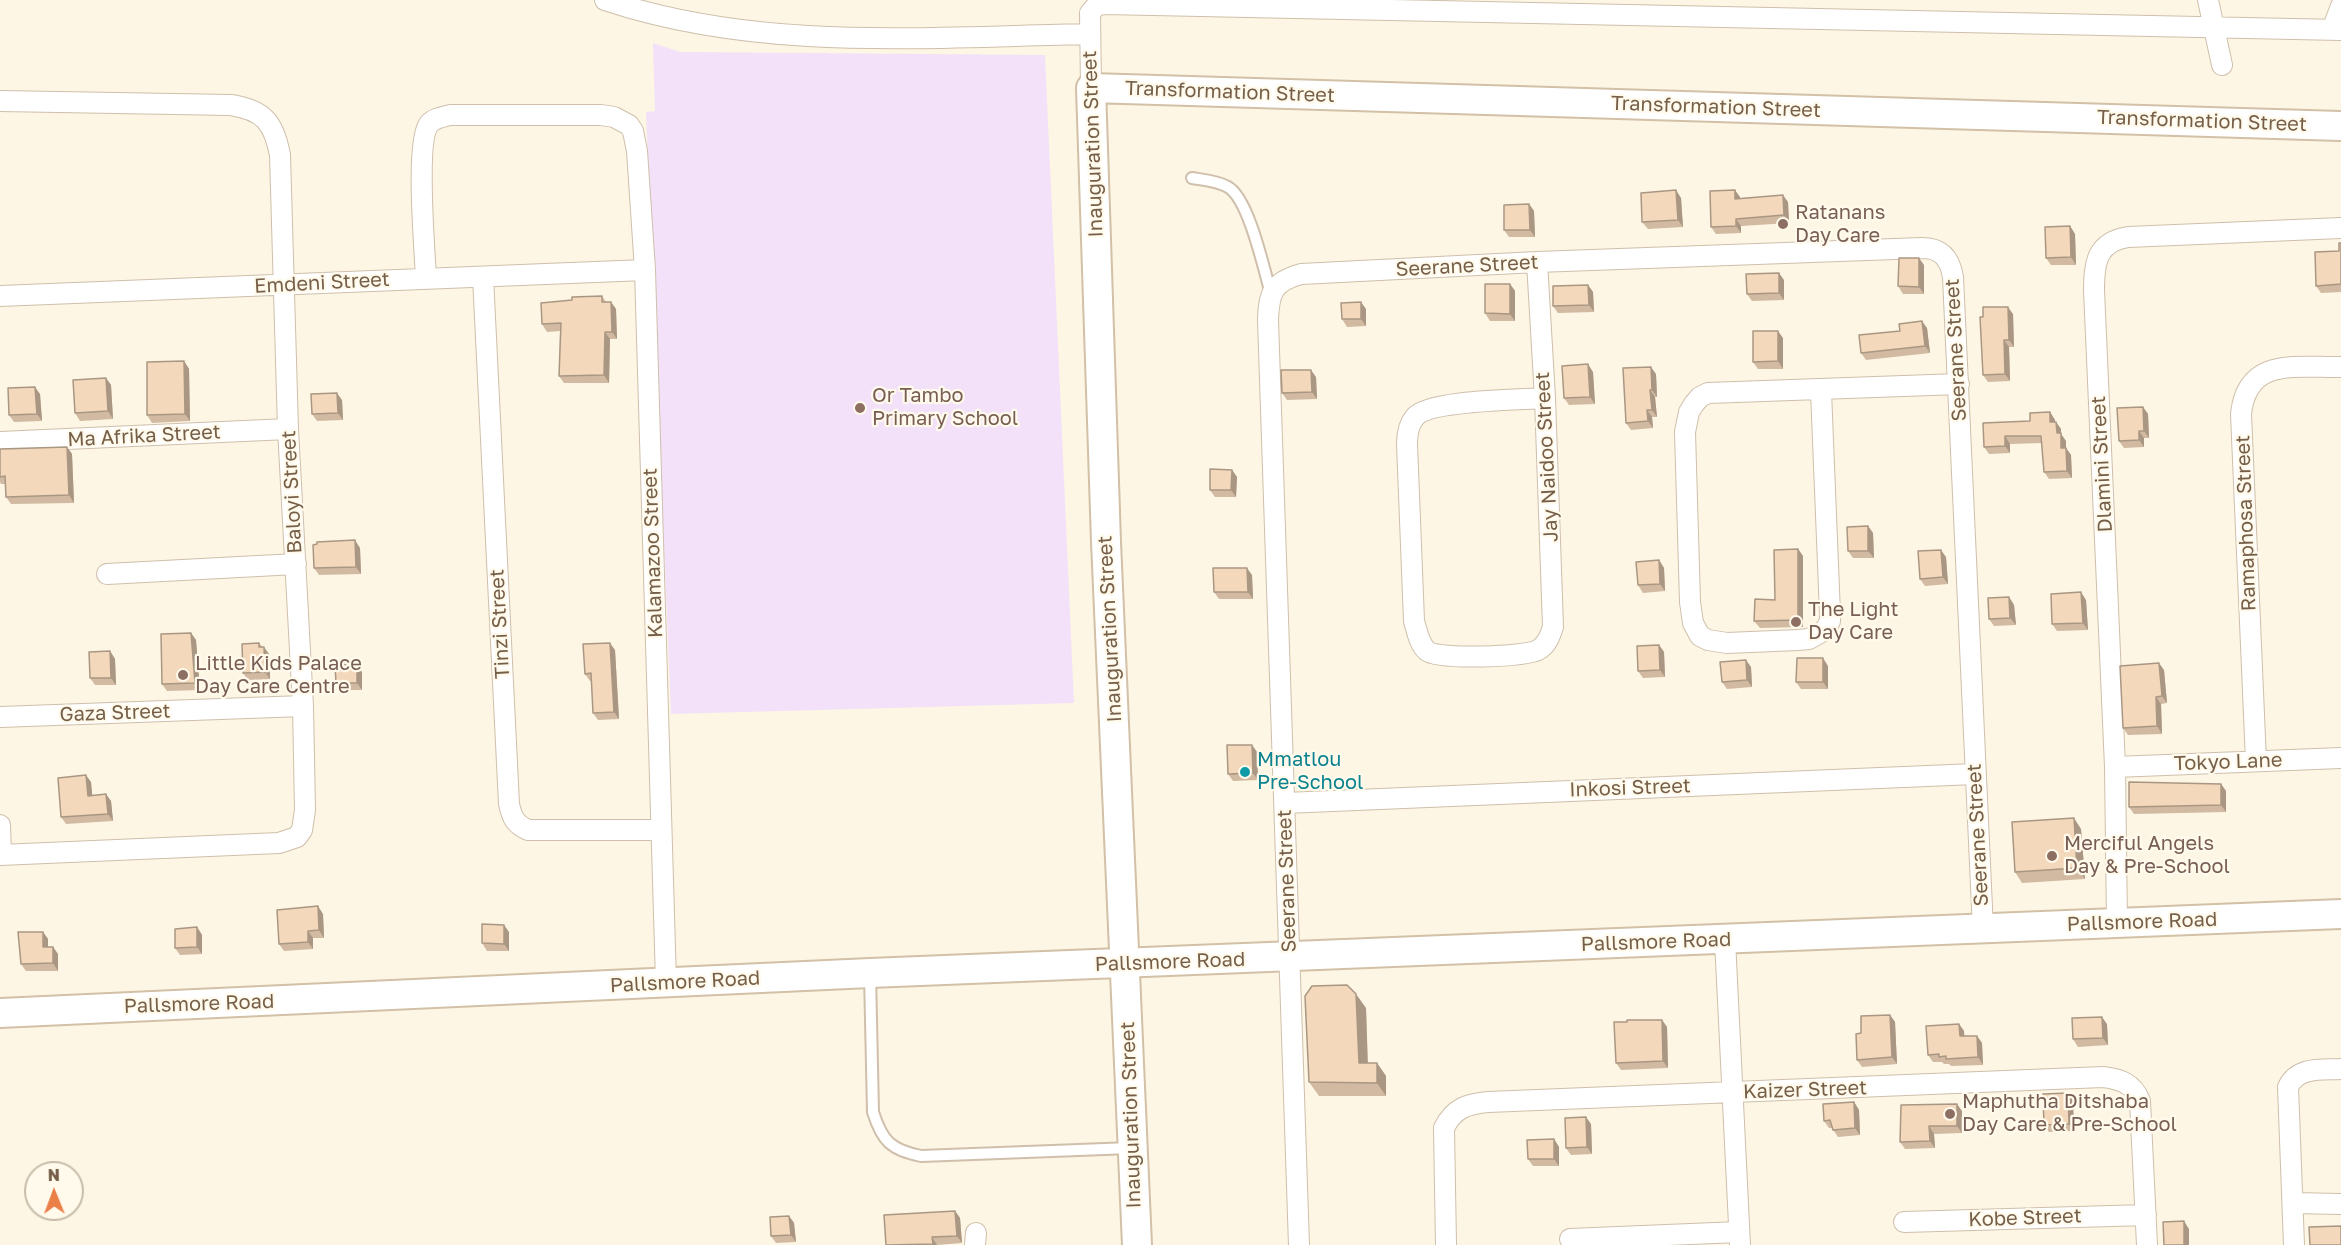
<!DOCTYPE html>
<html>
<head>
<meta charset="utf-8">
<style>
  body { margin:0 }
  #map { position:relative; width:2341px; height:1245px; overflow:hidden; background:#fdf6e4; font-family:"Golos Text",sans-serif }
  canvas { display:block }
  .north { position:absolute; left:24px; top:1161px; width:60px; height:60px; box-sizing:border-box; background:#fffaeb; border:2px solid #c8bcaa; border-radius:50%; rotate:359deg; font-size:16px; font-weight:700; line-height:24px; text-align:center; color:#765f49 }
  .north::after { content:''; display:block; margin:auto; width:21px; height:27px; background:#ea7f47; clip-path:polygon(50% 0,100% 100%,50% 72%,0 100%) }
</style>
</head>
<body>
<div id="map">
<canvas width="2341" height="1245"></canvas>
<div class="north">N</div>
</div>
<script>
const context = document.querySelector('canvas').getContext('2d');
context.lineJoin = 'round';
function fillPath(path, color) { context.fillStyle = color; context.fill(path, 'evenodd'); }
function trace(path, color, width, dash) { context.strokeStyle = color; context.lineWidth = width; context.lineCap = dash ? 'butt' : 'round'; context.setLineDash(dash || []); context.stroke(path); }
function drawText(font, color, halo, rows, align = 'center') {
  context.font = font + ' "Golos Text",sans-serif'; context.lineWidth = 4.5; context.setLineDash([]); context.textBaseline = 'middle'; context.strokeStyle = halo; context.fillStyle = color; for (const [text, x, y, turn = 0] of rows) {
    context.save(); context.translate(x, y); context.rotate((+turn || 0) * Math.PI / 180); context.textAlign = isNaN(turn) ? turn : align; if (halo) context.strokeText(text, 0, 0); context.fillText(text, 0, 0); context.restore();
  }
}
fillPath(new Path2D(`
  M653,43L680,52L1045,55L1074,703L671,714L646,112L655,111Z`), '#f3e1f9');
const lane = new Path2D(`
  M1192,178C1204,180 1218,181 1228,187C1249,199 1264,270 1271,294
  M870,974L873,1112C882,1141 891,1150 921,1156L1131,1148`);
const street = new Path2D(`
  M605,0C761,52 928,37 1089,34
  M2208,0L2222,65
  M2332,30L2341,6
  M1091,88L1090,13L1097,5L1105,4L2341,30
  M0,101L231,105C264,110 274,123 280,155L288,429L303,706L305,810L302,830L297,837L279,843L0,855
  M1537,262L1545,398L1553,627C1550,636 1547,645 1538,650C1525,657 1439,660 1427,651C1419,644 1417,631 1414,621L1407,444C1407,435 1408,425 1415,417C1429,400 1519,400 1545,398
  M483,277L509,804C512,818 515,824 528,830H660
  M426,279C425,251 415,142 429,124C434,118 443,117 450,115H601L614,117L629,125L633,131L637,151L645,270L666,982
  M0,296L645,270
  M1821,391L1830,614V621L1825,630L1809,639L1798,640L1727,643L1708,640L1700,636L1693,623L1690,602L1685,432L1689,412L1694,404L1700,397L1708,393L1959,384
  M0,442L288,429
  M107,574L296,564
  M0,717L303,706
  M2256,761L2241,414C2247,356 2297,368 2341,367
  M2115,767L2341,758
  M1285,803L1975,774
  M0,825L1,855
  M2117,923L2115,767L2094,290C2094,262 2097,242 2128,237L2341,228
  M1725,940L1740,1245
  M2293,1203L2341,1204
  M1904,1222L2146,1215
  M1570,1239L1739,1232
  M975,1245L976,1233
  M1299,1245L1268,320C1269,292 1273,282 1301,274L1537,262L1922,248C1942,248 1950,259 1953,277L1983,929
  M1446,1245L1444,1128C1454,1108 1467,1104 1488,1102L2103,1077C2120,1079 2133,1083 2140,1101L2147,1245
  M2294,1245L2288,1087C2298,1066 2322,1070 2341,1069`);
const secondary = new Path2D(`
  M0,1013L870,973L2341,914
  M1137,1245L1106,542L1091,88L2341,126`);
trace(lane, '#cfbfab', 14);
trace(street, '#cfbfab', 22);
trace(secondary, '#d2c0a7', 32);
trace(lane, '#fff', 10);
trace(street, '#fff', 20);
trace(secondary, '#fff', 28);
fillPath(new Path2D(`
  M1735,190L1740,199L1788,202L1789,223L1741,226V233L1716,234L1711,227Z
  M1681,198L1683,227L1648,229L1642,222Z
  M1529,204L1534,211L1535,237H1509L1504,230Z
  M2070,226L2075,234L2076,265H2051L2046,258Z
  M2341,243V292L2321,293L2316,286L2339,251Z
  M1924,265V294H1903L1898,286Z
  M1784,280V300L1752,301L1747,294Z
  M1510,284L1515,291V321H1490L1485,313Z
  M1588,285L1593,292L1594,312L1558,313L1553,306Z
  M602,296L606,302H611L616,309L617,339H610L609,383H564L559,376L560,331L547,332L542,324L572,300Z
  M1366,309V326L1347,327L1342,319Z
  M2013,314L2014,347H2009L2010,381L1988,382L1983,375Z
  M1927,328L1930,353L1866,360L1861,353L1900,331Z
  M1783,338V369H1758L1753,362Z
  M184,361L189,369L190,421L152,423L147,415Z
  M1593,372L1595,404L1569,405L1564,398Z
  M1656,374L1657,397H1655L1657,417H1652L1653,428L1631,430L1626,423Z
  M1316,377L1317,399L1287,400L1282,393Z
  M106,378L111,385L113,419L80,421L75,413Z
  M40,394L42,421L14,422L9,415Z
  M342,400L343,420L317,421L312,414Z
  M2143,407L2148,414L2149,438H2144V447L2124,448L2119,441Z
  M2050,412L2055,420V422H2056L2061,429V434L2066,441V448L2071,455L2072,478L2049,479L2044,472L2042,443L2010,444V453L1989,454L1984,447L2030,421Z
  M67,447L72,454L74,503L11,504L6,497L5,484H1L0,482V449Z
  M1232,470L1237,477L1236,497H1215L1210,490Z
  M1868,526L1873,533L1874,558H1853L1848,551Z
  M360,548L361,574L319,575L314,568Z
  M1798,549L1803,556V627L1760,628L1754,621L1775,600Z
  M1946,557L1948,584L1925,586L1920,579Z
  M1659,560L1664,568L1665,591L1643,593L1638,585Z
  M1252,575L1253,599H1219L1214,592Z
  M2009,597L2014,605L2016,625L1994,626L1989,619Z
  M2086,600L2088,630L2057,631L2052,624Z
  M191,633L196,640L200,690L167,691L162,684Z
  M259,643L269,654L270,679L248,680L243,673Z
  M1659,645L1664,652L1665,677L1643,678L1638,671Z
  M615,650L619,719L598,720L593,713L592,681H590L585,674Z
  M110,651L115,659L116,685H95L90,678Z
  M1828,666V689H1801L1796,682Z
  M1751,667L1752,687L1727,689L1722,682Z
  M2164,670L2167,703L2161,704L2162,734L2128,735L2123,728Z
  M362,672V690H341L336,683Z
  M1252,745L1257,752L1258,780L1233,781L1228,774Z
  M91,782L92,795L111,801L113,821L66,824L61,817Z
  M2221,784L2226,791V812L2134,814L2129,807Z
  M2081,829L2085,879L2022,883L2015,872Z
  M323,914L324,938H313V949L284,951L279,944Z
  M197,927L202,935V954L180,955L175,948Z
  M43,932L48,939V947H53L58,954V971H26L21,964Z
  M509,932V951H487L482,943Z
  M1366,1008L1368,1063H1377L1386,1076V1096H1319L1309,1082Z
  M1890,1015L1895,1022L1897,1064L1862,1067L1857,1060L1861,1033Z
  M1662,1020L1667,1027L1668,1068L1621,1070L1616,1063Z
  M1959,1024L1964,1031V1036H1977L1982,1043L1983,1065L1951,1066L1949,1064H1944L1942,1062H1933L1928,1055Z
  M2107,1024L2108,1045L2078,1047L2073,1039Z
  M2068,1093L2073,1100L2074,1131L2049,1132L2044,1125Z
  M1854,1102L1859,1110L1860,1135L1838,1137L1832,1128H1829L1824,1121Z
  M1901,1105L1962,1111V1133L1934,1134L1935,1148L1905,1149L1900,1142Z
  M1591,1124L1592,1154L1571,1155L1566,1148Z
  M1554,1139L1559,1147V1166H1533L1528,1159Z
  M955,1211L960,1218L962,1243L937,1245H886Z
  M789,1216L794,1223L796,1242L776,1243L771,1236Z`), '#d1baa1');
fillPath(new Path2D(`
  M1676,190L1681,198L1683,227L1678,220Z
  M1735,190L1740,197V206L1735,199Z
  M1783,195L1788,202L1789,223L1784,215Z
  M1529,204L1534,211L1535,237L1530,230Z
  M1736,219L1741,226V233L1736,226Z
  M2070,226L2075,234L2076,265L2071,257Z
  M1919,258L1924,265V294L1919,287Z
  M1779,273L1784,280V300L1779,293Z
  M1510,284L1515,291V321L1510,314Z
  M1588,285L1593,292L1594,312L1589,305Z
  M611,302L616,309L617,339L612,332Z
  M1361,302L1366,309V326L1361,319Z
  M2008,307L2013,314L2014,347L2009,340Z
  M1922,321L1927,328L1930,353L1925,346Z
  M1778,331L1783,338V369L1778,361Z
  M605,332L610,339L609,383L604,375Z
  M2004,340L2009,347L2010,381L2005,374Z
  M184,361L189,369L190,421L185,414Z
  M1588,364L1593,372L1595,404L1590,397Z
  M1651,367L1656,374L1657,397L1652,390Z
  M1311,370L1316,377L1317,399L1312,392Z
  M106,378L111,385L113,419L108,411Z
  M35,387L40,394L42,421L37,414Z
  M1650,390L1655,397L1657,417L1652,410Z
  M337,393L342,400L343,420L338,413Z
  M2143,407L2148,414L2149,438L2144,431Z
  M1647,410L1652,417L1653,428L1648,421Z
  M2050,412L2055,420V429L2050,422Z
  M2056,422L2061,429V434L2066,441V456L2061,448L2057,433Z
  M2139,431L2144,438V447L2139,440Z
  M2005,436L2010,444V453L2005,446Z
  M67,447L72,454L74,503L69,495Z
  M2066,448L2071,455L2072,478L2067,471Z
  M1232,470L1237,477L1236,497L1231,490Z
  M1868,526L1873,533L1874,558L1868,551Z
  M355,540L360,548L361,574L356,567Z
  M1798,549L1803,556V627L1798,620Z
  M1941,550L1946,557L1948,584L1943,577Z
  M1659,560L1664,568L1665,591L1660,584Z
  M1247,568L1252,575L1253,599L1248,592Z
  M2081,592L2086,600L2088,630L2083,623Z
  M2009,597L2014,605L2016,625L2010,618Z
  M191,633L196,640L200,690L195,683Z
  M610,643L615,650L619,719L614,712Z
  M1659,645L1664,652L1665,677L1660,670Z
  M264,647L269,654L270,679L265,672Z
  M110,651L115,659L116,685L111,678Z
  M1823,658L1828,666V689L1823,682Z
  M1746,660L1751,667L1752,687L1747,680Z
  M2159,663L2164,670L2167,703L2162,696Z
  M357,664L362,672V690L357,683Z
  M2156,697L2161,704L2162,734L2157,726Z
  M1252,745L1257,752L1258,780L1253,773Z
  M86,775L91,782L93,803L88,796Z
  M2221,784L2226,791V812L2221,805Z
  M106,794L111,801L113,821L108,814Z
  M2074,818L2081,829L2085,879L2077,868Z
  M318,906L323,914L324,938L319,930Z
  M504,925L509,932V951L504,944Z
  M197,927L202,935V954L197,947Z
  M308,931L313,938V949L308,942Z
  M43,932L48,939V954L43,947Z
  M53,947L58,954V971L53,963Z
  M1356,994L1366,1008L1368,1076L1359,1063Z
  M1890,1015L1895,1022L1897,1064L1892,1057Z
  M2102,1017L2107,1024L2108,1045L2103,1038Z
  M1662,1020L1667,1027L1668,1068L1663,1061Z
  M1959,1024L1964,1031L1965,1044L1960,1036Z
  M1977,1036L1982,1043L1983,1065L1978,1057Z
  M1377,1063L1386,1076V1096L1377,1083Z
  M2068,1093L2073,1100L2074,1131L2069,1124Z
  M1854,1102L1859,1110L1860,1135L1855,1128Z
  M1957,1104L1962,1111V1133L1957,1126Z
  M1586,1117L1591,1124L1592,1154L1587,1147Z
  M1929,1126L1934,1134L1935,1148L1930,1141Z
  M1554,1139L1559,1147V1166L1554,1159Z
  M955,1211L960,1218L962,1243L957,1236Z
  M789,1216L794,1223L796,1242L791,1235Z
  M2184,1221L2189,1229V1245H2184Z
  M932,1237L937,1245H933V1244Z`), '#aa9783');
const building = new Path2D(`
  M1676,190L1678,220L1642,222L1641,193Z
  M1735,190V199L1783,195L1784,215L1736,219V226L1711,227L1710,191Z
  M1529,204L1530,230H1504V205Z
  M2070,226L2071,257L2046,258L2045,227Z
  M2339,243H2341V284L2316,286L2315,252L2339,251Z
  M1899,258H1919V287L1898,286Z
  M1779,273V293L1747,294L1746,274Z
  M1485,284H1510V314L1485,313Z
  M1588,285L1589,305L1553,306V286Z
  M602,296V302H611L612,332H605L604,375L559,376L561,323L542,324L541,303L572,300V297Z
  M1361,302V319H1342L1341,303Z
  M1983,307H2008L2009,340H2004L2005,374L1983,375L1980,317H1983Z
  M1922,321L1925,346L1861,353L1859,335L1900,331L1899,324Z
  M1753,331H1778V361L1753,362Z
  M184,361L185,414L147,415V362Z
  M1588,364L1590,397L1564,398L1562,366Z
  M1651,367L1652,390H1650L1652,410H1647L1648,421L1626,423L1623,368Z
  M1281,370H1311L1312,392L1282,393Z
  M106,378L108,411L75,413L73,380Z
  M35,387L37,414L9,415L8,388Z
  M337,393L338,413L312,414L311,394Z
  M2143,407L2144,431H2139V440L2119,441L2117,408Z
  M2050,412V422H2056L2057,433H2061V448H2066L2067,471L2044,472L2041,436H2005V446L1984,447L1983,423L2030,421V413Z
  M67,447L69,495L6,497L5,476L0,477V449Z
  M1210,469L1232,470L1231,490H1210Z
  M1868,526V551H1848L1847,527Z
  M355,540L356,567L314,568L313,545L317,544V542Z
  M1798,549V620L1754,621L1755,599L1775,600L1774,550Z
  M1941,550L1943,577L1920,579L1918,551Z
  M1659,560L1660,584L1638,585L1636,562Z
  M1213,568H1247L1248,592H1214Z
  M2081,592L2083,623L2052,624L2051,594Z
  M2009,597L2010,618L1989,619L1988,598Z
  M191,633L195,683L162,684L161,634Z
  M259,643V647H264L265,672L243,673L242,644Z
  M610,643L614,712L593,713L591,673L585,674L583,644Z
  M1659,645L1660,670L1638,671L1637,646Z
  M110,651L111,678H90L89,652Z
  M1797,658H1823V682H1796Z
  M1746,660L1747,680L1722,682L1720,662Z
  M2159,663L2162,696L2156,697L2157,726L2123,728L2120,666Z
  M357,664V683H336L335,665Z
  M1227,745H1252L1253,773L1228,774Z
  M86,775L88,796L106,794L108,814L61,817L58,778Z
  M2129,782L2221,784V805L2129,807Z
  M2074,818L2077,868L2015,872L2012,822Z
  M318,906L319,930L308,931V942L279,944L277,910Z
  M482,924L504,925V944L482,943Z
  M197,927V947L175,948V929Z
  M18,932H43V947H53V963L21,964Z
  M1347,985L1356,994L1359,1063H1377V1083L1309,1082L1305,996L1312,986Z
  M1890,1015L1892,1057L1857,1060L1856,1034L1861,1033V1016Z
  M2102,1017L2103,1038L2073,1039L2072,1018Z
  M1627,1020H1662L1663,1061L1616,1063L1614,1022H1627Z
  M1959,1024L1960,1036H1977L1978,1057L1946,1059V1056L1939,1057V1054L1928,1055L1926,1026Z
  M2068,1093L2069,1124L2044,1125L2043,1094Z
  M1854,1102L1855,1128L1833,1130L1830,1120L1824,1121L1823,1104Z
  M1957,1104V1126H1929L1930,1141L1900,1142L1901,1105Z
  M1586,1117L1587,1147L1566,1148L1565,1118Z
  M1554,1139V1159H1528L1527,1140Z
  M955,1211L957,1236L932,1237L933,1244L886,1245L884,1215Z
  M789,1216L791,1235L771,1236L770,1217Z
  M2184,1221V1245H2164L2163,1222Z
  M2341,1226V1245H2310L2309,1227Z`);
fillPath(building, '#f3d8bb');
trace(building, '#aa9783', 1.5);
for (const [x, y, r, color] of [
  [1783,224,6,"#8d6e63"],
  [860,408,6,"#8d6e63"],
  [1796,622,6,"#8d6e63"],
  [183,675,6,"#8d6e63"],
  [1245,772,6,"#0f9aa8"],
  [2052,856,6,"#8d6e63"],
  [1950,1114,6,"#8d6e63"]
]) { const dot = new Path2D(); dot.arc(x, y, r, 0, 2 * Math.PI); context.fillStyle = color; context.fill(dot); trace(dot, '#fffaeb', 2); }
drawText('20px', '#765f49', '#fffaeb', [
  ["Transformation Street",1230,92,2],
  ["Transformation Street",1716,107,2],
  ["Transformation Street",2202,121,2],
  ["Inauguration Street",1093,144,-92],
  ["Seerane Street",1467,266,-3],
  ["Emdeni Street",322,283,-3],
  ["Seerane Street",1956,350,-93],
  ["Ma Afrika Street",144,436,-3],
  ["Jay Naidoo Street",1547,457,-93],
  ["Dlamini Street",2102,464,-93],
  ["Baloyi Street",292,492,-93],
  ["Ramaphosa Street",2246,523,-92],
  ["Kalamazoo Street",653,553,-92],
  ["Tinzi Street",500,624,-93],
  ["Inauguration Street",1110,629,-93],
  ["Gaza Street",115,713,-2],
  ["Tokyo Lane",2228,762,-2],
  ["Inkosi Street",1630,788,-2],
  ["Seerane Street",1978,835,-93],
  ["Seerane Street",1287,881,-92],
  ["Pallsmore Road",2142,922,-2],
  ["Pallsmore Road",1656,942,-2],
  ["Pallsmore Road",1170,962,-2],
  ["Pallsmore Road",685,982,-3],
  ["Pallsmore Road",199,1004,-2],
  ["Kaizer Street",1805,1090,-2],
  ["Inauguration Street",1131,1115,-92],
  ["Kobe Street",2025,1218,-2]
]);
drawText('20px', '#785e54', '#fffaeb', [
  ["Ratanans",1795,213],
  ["Day Care",1795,236],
  ["Or Tambo",872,396],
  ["Primary School",872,419],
  ["The Light",1808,610],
  ["Day Care",1808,633],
  ["Little Kids Palace",195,664],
  ["Day Care Centre",195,687],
  ["Merciful Angels",2064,844],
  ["Day & Pre-School",2064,867],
  ["Maphutha Ditshaba",1962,1102],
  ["Day Care & Pre-School",1962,1125]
], 'left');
drawText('20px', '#0d838f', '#fffaeb', [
  ["Mmatlou",1257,760],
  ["Pre-School",1257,783]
], 'left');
</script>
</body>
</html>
